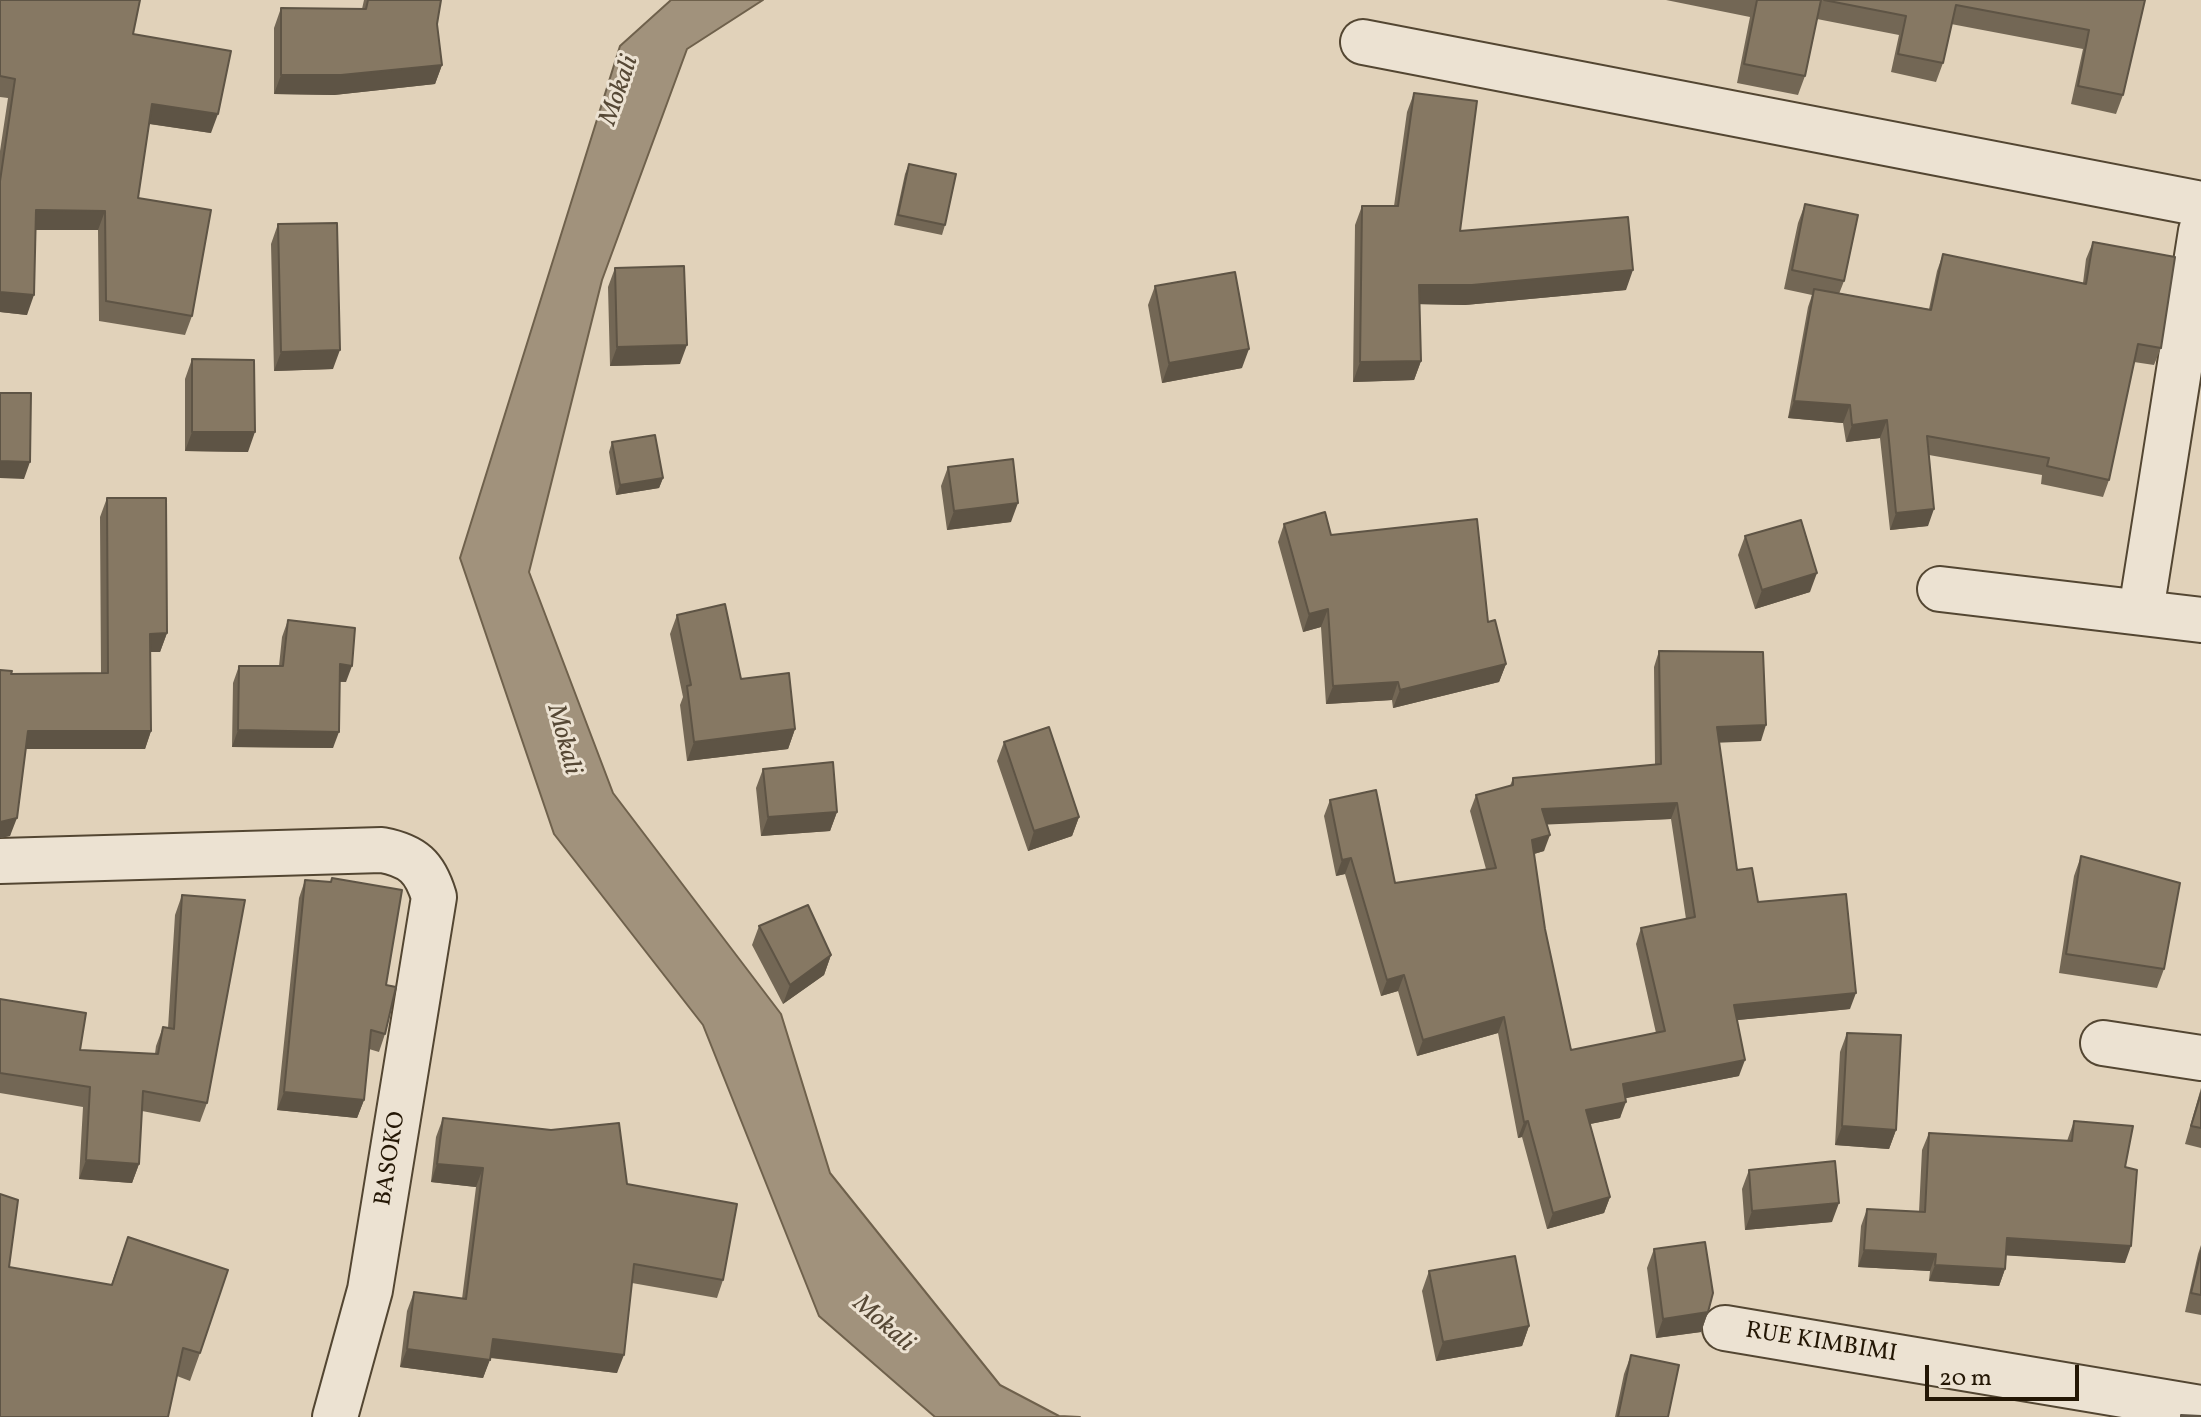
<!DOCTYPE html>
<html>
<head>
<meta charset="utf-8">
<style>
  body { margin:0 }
  #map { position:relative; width:2201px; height:1417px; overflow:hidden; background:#e1d2ba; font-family:Vollkorn,serif }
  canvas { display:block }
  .scale { position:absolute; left:1925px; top:1365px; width:154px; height:36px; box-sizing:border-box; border:4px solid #241705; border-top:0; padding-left:10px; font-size:24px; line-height:28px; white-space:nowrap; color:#241705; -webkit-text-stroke:6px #ece2d2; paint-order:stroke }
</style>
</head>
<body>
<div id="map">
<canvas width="2201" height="1417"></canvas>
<div class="scale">20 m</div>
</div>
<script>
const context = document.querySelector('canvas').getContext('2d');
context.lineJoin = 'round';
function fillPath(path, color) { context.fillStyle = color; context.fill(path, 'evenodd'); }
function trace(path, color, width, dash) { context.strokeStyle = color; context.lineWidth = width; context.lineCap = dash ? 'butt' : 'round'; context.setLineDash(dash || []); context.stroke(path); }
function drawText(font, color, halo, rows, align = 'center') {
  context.font = font + ' Vollkorn,serif'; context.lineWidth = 6; context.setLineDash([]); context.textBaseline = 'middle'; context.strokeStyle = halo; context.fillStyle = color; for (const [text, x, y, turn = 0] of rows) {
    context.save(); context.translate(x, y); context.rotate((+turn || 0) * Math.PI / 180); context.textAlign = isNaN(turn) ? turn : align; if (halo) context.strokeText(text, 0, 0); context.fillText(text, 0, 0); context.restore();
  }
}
const water = new Path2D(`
  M671,0H763L687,49L602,280L529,572L613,793L781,1014L830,1173L1000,1385L1059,1416L1080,1417H935L819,1316L703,1025L554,834L460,558L620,46Z`);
fillPath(water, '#a1927c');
trace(water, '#6f614c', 2);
const minor = new Path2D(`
  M1363,42L2201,204
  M1940,589L2201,620
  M2141,611L2201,231
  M0,861L382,850C413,856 425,867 434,897L370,1290L335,1417
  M2103,1043L2201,1058
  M1725,1328L2201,1408`);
trace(minor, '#534632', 48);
trace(minor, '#ece2d2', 44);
fillPath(new Path2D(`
  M0,0L133,34L211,133L149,124L138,198L192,316L185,335L99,321L98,230H36L27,315L0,312V151L8,98L0,97Z
  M364,0H441L437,24L442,65L435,84L334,95L274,94V28L281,8L362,9Z
  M1666,0H2145L2123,95L2116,114L2071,104L2083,49L1951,24L1943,63L1936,82L1891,72L1899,35L1817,19L1805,76L1798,95L1737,83L1750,17Z
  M1414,93L1460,231L1626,290L1465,305L1419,304L1421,361L1414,380L1353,382L1355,225L1362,206H1394L1407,112Z
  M909,164L945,225L942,235L894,225L905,174Z
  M1805,204L1844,281L1839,294L1929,309L1937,271L1943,254L2083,283L2086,259L2093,242L2161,348L2154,365L2134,362L2109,480L2103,497L2041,484L2042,475L1929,455L1928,526L1890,530L1880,438L1846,442L1843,423L1788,418L1808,307L1812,295L1784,289L1798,223Z
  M278,224L333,369L274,371L271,244Z
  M615,268L680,364L610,366L608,287Z
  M1155,286L1242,368L1162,383L1148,305Z
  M192,359L248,452L185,451V379Z
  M612,442L663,478L659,488L616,495L609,452Z
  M948,467L1011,522L947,530L941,486Z
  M107,498L167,633L160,652H150L151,731L145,749H26L10,836L0,838V670L11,674H101L100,517Z
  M1284,524L1331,535L1488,622L1506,664L1499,682L1393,708L1392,700L1326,704L1321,627L1303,632L1278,542Z
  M1745,536L1810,592L1755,609L1738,555Z
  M677,615L741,679L795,729L788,749L687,761L680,705L683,697L670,634Z
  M288,620L346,682H340L333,748L232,747L233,683L239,666H279L282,637Z
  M1659,651L1761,741L1719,742L1737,870L1758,902L1850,1009L1737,1020L1739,1076L1625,1098L1620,1118L1590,1124L1610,1197L1604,1213L1547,1229L1522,1137L1518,1138L1498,1033L1417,1056L1398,991L1381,996L1345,874L1336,876L1324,816L1330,800L1395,883L1486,869L1470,811L1476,795L1510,786L1513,778L1655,765L1654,667ZM1671,819L1686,919L1641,928L1636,944L1656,1033L1571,1050L1545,929L1534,854L1544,851L1547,824Z
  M1004,742L1079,817L1072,836L1028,851L997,761Z
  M763,769L837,812L830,831L761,836L756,788Z
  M2081,856L2164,969L2157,988L2059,973L2074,876Z
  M305,880L386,985L385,1034L379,1052L369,1049L364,1100L357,1118L277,1110L299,898Z
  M182,895L207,1103L200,1122L142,1111L139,1164L132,1183L79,1179L83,1107L0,1093V999L80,1050L155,1054L156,1046L163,1027L168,1028L175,915Z
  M759,926L831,955L824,975L783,1004L752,945Z
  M1847,1033L1896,1130L1889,1149L1835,1145L1840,1052Z
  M2201,1088V1148L2185,1144Z
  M443,1118L627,1184L723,1280L717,1298L632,1283L617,1373L490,1358L483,1378L400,1367L407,1311L414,1292L462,1299L476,1187L431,1182L436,1137Z
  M2074,1121L2125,1167V1263L2006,1255L2005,1269L1999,1286L1929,1281L1930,1271L1858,1267L1861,1226L1867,1209L1919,1212L1922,1150L1929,1133L2067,1141Z
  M1749,1170L1832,1222L1745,1230L1742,1189Z
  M128,1237L200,1353L190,1381L177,1376L9,1267L111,1285Z
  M2201,1245V1315L2185,1312L2198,1254Z
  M1654,1249L1708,1312L1701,1332L1656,1338L1647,1268Z
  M1429,1271L1529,1326L1522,1346L1436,1361L1422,1291Z
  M1631,1355L1668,1417H1615L1624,1374Z`), '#736755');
fillPath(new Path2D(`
  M442,65L435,84L334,95L274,94L281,75Z
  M152,104L218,114L211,133L144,123Z
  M36,210L105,211L98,230H29Z
  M1633,270L1626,290L1465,305L1412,304L1419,285Z
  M0,292L34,295L27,315L0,312Z
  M687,345L680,364L610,366L617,347Z
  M1249,349L1242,368L1162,383L1169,363Z
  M340,350L333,369L274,371L281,352Z
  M1421,361L1414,380L1353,382L1360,362Z
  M1794,401L1850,405L1843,423L1788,418Z
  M1887,420L1880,438L1846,442L1852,425Z
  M192,432H255L248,452L185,451Z
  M0,461L30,462L24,479L0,478Z
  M663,478L659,488L616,495L620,485Z
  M1018,503L1011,522L947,530L954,511Z
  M1934,509L1928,526L1890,530L1896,513Z
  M1817,573L1810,592L1755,609L1762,590Z
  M1328,609L1321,627L1303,632L1309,614Z
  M167,633L160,652H143L150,634Z
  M340,664L352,666L346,682L334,681Z
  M1506,664L1499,682L1393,708L1400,690Z
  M1398,682L1392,700L1326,704L1333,686Z
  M1766,725L1761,741L1711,743L1717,727Z
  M795,729L788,749L687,761L694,742Z
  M238,730L339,732L333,748L232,747Z
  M28,731H151L145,749H22Z
  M1677,803L1671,819L1537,825L1542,809Z
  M837,812L830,831L761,836L768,817Z
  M1079,817L1072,836L1028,851L1034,831Z
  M17,818L10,836L0,838V822Z
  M1550,835L1544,851L1527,856L1532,840Z
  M1351,858L1345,874L1336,876L1342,860Z
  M831,955L824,975L783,1004L790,985Z
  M1404,975L1398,991L1381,996L1387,980Z
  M1856,993L1850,1009L1728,1021L1734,1005Z
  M1504,1017L1498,1033L1417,1056L1423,1040Z
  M1745,1060L1739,1076L1617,1100L1623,1084Z
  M284,1092L364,1100L357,1118L277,1110Z
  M1626,1102L1620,1118L1580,1126L1586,1110Z
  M1528,1121L1522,1137L1518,1138L1524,1122Z
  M1842,1126L1896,1130L1889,1149L1835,1145Z
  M86,1160L139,1164L132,1183L79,1179Z
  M437,1164L483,1168L476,1187L431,1182Z
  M1610,1197L1604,1213L1547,1229L1553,1213Z
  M1839,1203L1832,1222L1745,1230L1752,1211Z
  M2007,1238L2131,1246L2125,1263L2000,1255Z
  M1864,1250L1936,1254L1930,1271L1858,1267Z
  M1935,1265L2005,1269L1999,1286L1929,1281Z
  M1708,1312L1701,1332L1656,1338L1663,1319Z
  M1529,1326L1522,1346L1436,1361L1443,1342Z
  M493,1339L624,1355L617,1373L486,1357Z
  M407,1349L490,1360L483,1378L400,1367Z`), '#5e5445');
const building = new Path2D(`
  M0,0H140L133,34L231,51L218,114L152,104L138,198L211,210L192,316L106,301L105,211L36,210L34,295L0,292V181L15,79L0,76Z
  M368,0H441L437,24L442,65L341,75H281V8L366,9Z
  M1757,0H1821L1805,76L1744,64Z
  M1824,0H2145L2123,95L2078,86L2089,30L1956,5L1943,63L1898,54L1906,16Z
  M1414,93L1477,101L1460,231L1628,217L1633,270L1472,285H1419L1421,361L1360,362L1362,206H1398Z
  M909,164L956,174L945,225L898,215Z
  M1805,204L1858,215L1844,281L1792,270Z
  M337,223L340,350L281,352L278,224Z
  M2093,242L2175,257L2161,348L2138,344L2109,480L2047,466L2049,458L1927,436L1934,509L1896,513L1887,420L1852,425L1850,405L1794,401L1814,289L1931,310L1943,254L2086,284Z
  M684,266L687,345L617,347L615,268Z
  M1235,272L1249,349L1169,363L1155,286Z
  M192,359L254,360L255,432H192Z
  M0,393H31L30,462L0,461Z
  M655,435L663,478L620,485L612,442Z
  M1013,459L1018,503L954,511L948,467Z
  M107,498H166L167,633L150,634L151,731H28L17,818L0,822V670L12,671L11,674L108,673Z
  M1325,512L1331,535L1477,519L1488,622L1495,620L1506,664L1400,690L1398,682L1333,686L1328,609L1309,614L1284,524Z
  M1801,520L1817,573L1762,590L1745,536Z
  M725,604L741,679L789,673L795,729L694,742L687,686L691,685L677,615Z
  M288,620L355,628L352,666L340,664L339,732L238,730L239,666H283Z
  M1659,651L1763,652L1766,725L1717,727L1737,870L1752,868L1758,902L1846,894L1856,993L1734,1005L1745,1060L1623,1084L1626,1102L1586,1110L1610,1197L1553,1213L1528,1121L1524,1122L1504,1017L1423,1040L1404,975L1387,980L1351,858L1342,860L1330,800L1376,790L1395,883L1496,868L1476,795L1513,785V778L1661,764ZM1677,803L1695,917L1641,928L1665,1031L1571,1050L1545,929L1532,840L1550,835L1542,809Z
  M1049,727L1079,817L1034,831L1004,742Z
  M833,762L837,812L768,817L763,769Z
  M2081,856L2180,883L2164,969L2066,954Z
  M332,878L402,890L386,985L396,987L385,1034L371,1030L364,1100L284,1092L305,880L331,882Z
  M182,895L245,900L207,1103L143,1091L139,1164L86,1160L90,1087L0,1073V999L86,1013L80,1050L158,1054L163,1027L174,1029Z
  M808,905L831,955L790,985L759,926Z
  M1847,1033L1901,1035L1896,1130L1842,1126Z
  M2201,1093V1128L2191,1126Z
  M443,1118L551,1130L619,1123L627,1184L737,1204L723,1280L634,1264L624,1355L493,1339L490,1360L407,1349L414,1292L466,1299L483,1168L437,1164Z
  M2074,1121L2133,1126L2125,1167L2137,1170L2131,1246L2007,1238L2005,1269L1935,1265L1936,1254L1864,1250L1867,1209L1925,1212L1929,1133L2072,1141Z
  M1835,1161L1839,1203L1752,1211L1749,1170Z
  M0,1194L18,1200L9,1267L112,1285L128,1237L228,1270L200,1353L183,1348L168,1417H0Z
  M1705,1242L1713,1293L1708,1312L1663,1319L1654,1249Z
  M2201,1251V1295L2191,1293Z
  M1515,1256L1529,1326L1443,1342L1429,1271Z
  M1631,1355L1679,1365L1668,1417H1618Z
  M2181,1415L2201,1416V1417H2181Z`);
fillPath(building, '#867863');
trace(building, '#5e5445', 2);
drawText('24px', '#241705', '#ece2d2', [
  ["BASOKO",392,1159,-81],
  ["RUE KIMBIMI",1821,1344,9]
]);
drawText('italic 26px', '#564835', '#ece2d2', [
  ["Mokali",621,91,-71],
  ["Mokali",562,740,75],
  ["Mokali",882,1325,41]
]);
</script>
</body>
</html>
